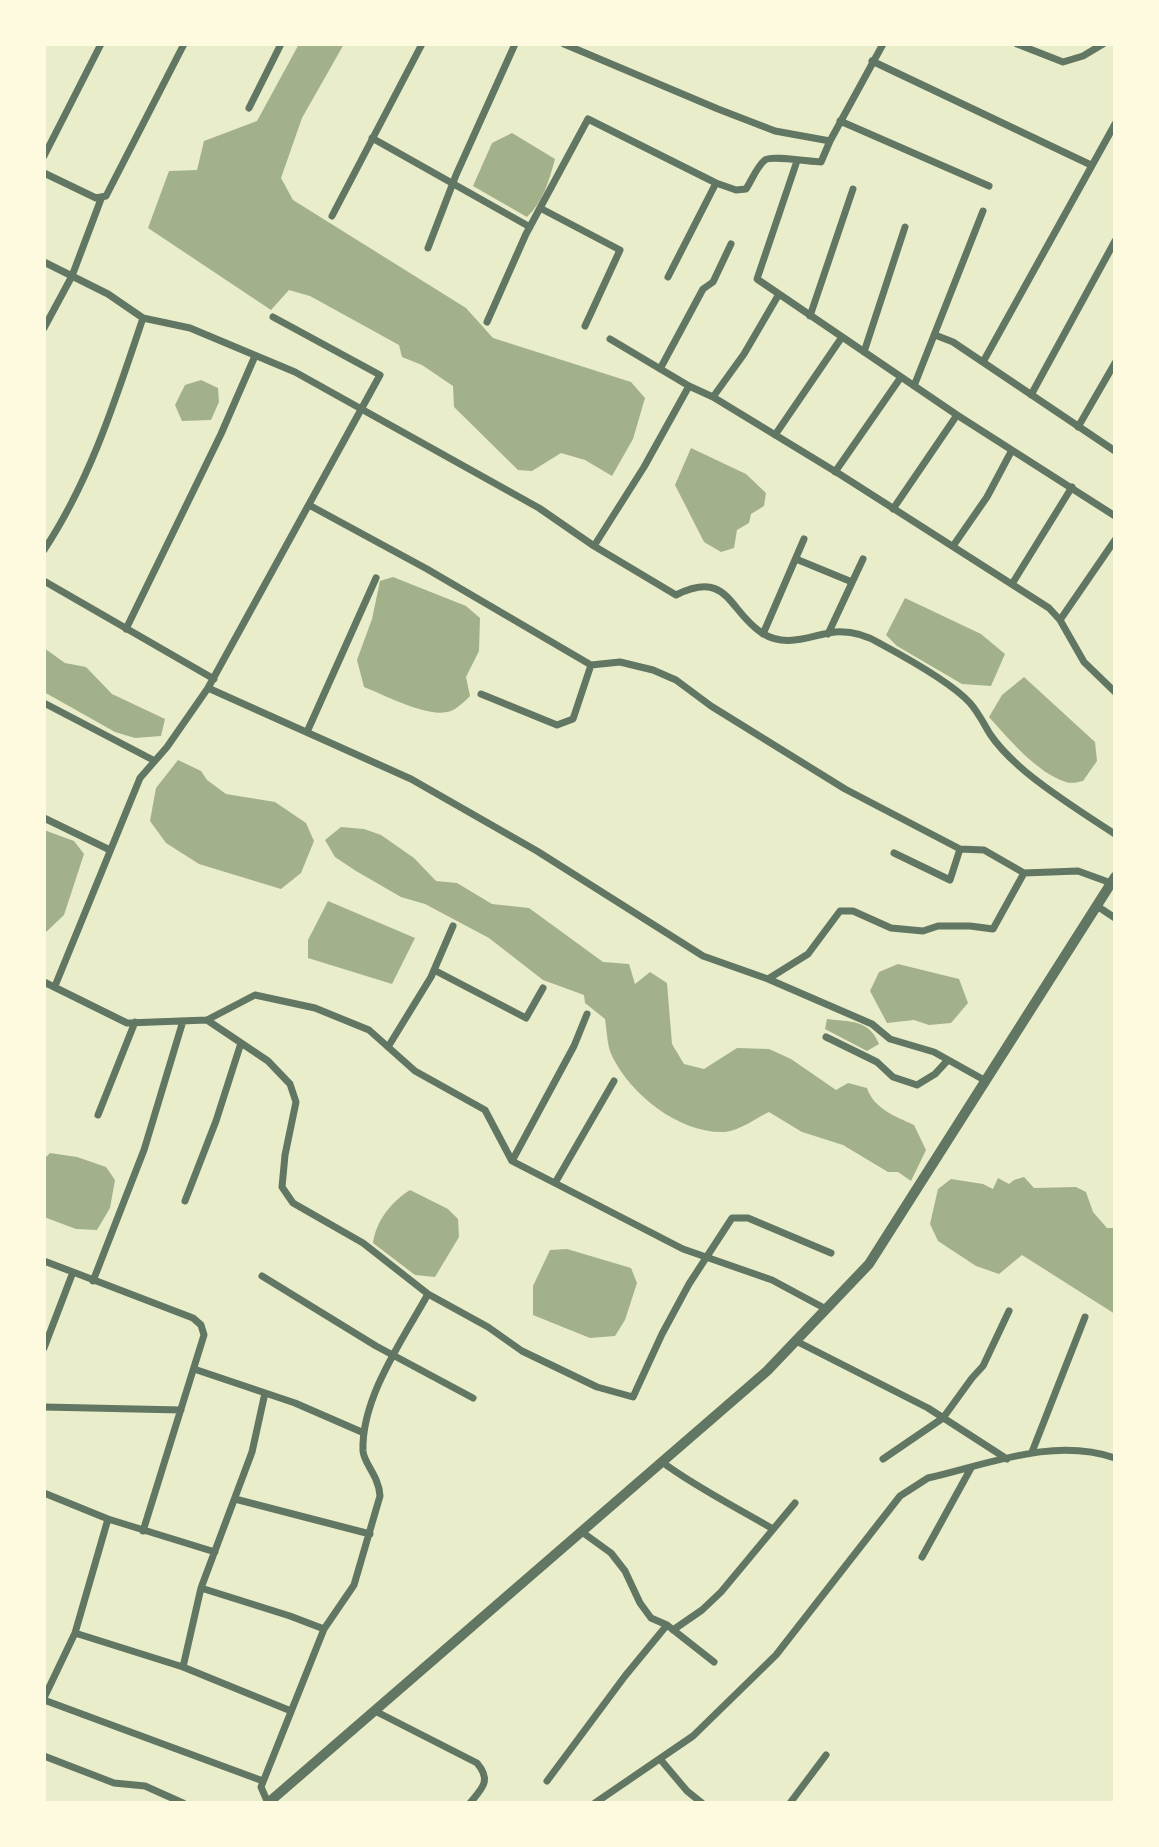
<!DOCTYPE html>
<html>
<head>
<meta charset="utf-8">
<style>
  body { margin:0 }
  #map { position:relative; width:1159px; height:1847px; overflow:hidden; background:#e9edc9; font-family:"Space Grotesk",sans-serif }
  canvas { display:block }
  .frame { position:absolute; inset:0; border:46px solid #fefae0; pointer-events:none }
</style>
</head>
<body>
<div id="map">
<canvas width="1159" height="1847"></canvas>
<div class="frame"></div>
</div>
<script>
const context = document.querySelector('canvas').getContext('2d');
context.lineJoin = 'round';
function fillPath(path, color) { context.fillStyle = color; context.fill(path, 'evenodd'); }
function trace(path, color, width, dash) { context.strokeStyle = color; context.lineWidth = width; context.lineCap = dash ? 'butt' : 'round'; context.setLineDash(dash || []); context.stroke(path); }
fillPath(new Path2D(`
  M299,44H344L302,118L281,178L293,200L466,308L493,338L631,382L645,398L633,439L612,476L585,460L561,453L532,471L518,470L454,407L453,386L422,365L402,357L399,345L310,296L289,290L271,310L148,228L169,171L197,170L204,141L257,121Z
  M512,133L555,159C549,181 543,202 527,217L473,186L492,143Z
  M201,380L218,388L219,402L211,420L182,421L175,405L185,385Z
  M691,448L746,474L766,493L764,506L751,514L749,523L737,530L734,548L721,552L704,542L675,485Z
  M393,577L466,606L480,618L479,651L466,677L470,696C465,701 459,707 453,710C432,721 385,695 364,687L357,660L372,619L380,581Z
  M905,598L981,634L1005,654L991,686L962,684L897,646L886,635Z
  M44,648L65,663L86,667L112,694L165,719L161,736L135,738L115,732L44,692Z
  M1024,677L1095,742L1097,761L1083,781C1078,782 1071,784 1066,782C1037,773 1009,739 989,717L1002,695Z
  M178,760L201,771L207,780L226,794L275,802L306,823L314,841L301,873L281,889L199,864L166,843L150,821L156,788Z
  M341,827L364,829L381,835L414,858L436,881L457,883L492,904L529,908L603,962L629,964L635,984L650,972L667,983L672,1044L684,1064L704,1069L737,1048L769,1049L791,1059L836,1090L848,1083L867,1088C874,1109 895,1116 914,1125L926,1150L911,1181L898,1172H888L843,1145L802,1132L769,1112C756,1118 739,1131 725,1132C680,1134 631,1095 612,1056C607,1046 607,1031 605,1019L585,1003L584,995L543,980L489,938L425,904L401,897L356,871L335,857L325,840Z
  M44,830L74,841L84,854L64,915L44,934Z
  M328,901L415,938L392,984L308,958V940Z
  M898,964L959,979L968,1003L951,1023L929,1025L914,1020L887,1023L870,991L879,972Z
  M827,1019C850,1022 869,1019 879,1044L867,1051L825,1029Z
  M50,1153L77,1157L106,1167L115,1180L110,1208L97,1230L76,1229L44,1217V1159Z
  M1024,1177L1034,1188L1076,1187L1086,1192L1093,1212L1107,1228H1115V1314L1022,1255L999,1274L976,1266L938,1241L930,1224L938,1189L951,1179L983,1184L993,1189L998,1178L1009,1184L1014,1180Z
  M410,1190L448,1209L458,1219L459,1237L435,1277L415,1275L373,1243C376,1221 391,1202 410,1190Z
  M567,1249L631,1268L637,1283L625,1320L615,1336L590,1338L533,1315V1286L550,1250Z`), '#a3b18a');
trace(new Path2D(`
  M1017,44L1063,62L1083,56L1103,44
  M872,61L1091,165
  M249,108L281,44
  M840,121L989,186
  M372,138L530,227
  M830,141L883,44
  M44,156L101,44
  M797,161L757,279L957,415L1115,516
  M44,173L96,198L106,196L184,44
  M540,208L620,250L585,326
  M332,216L422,44
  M428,248L456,175L515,44
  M44,262L108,294L143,318L190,328L295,372L539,508L594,546L676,595C729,569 728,611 762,633C787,649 811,635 835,632C851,631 868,636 881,644C905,657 953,684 970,703C978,712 984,724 990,734C998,746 1009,757 1019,766C1043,788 1087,816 1115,834
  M668,277L716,183
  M810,316L853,189
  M487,322L526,234L588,119L716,183L736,190L746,189C752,180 757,166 765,160C771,155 811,162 821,162L830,141L775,131L718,109L564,44
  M44,328L72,276L101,199
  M935,335L953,342L1115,451
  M864,352L905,227
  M983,362L1115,124
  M660,369L703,289L713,282L731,244
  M689,386L713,397L841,475L1049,608L1060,620L1084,662L1115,692
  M914,386L983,211
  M1031,395L1115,241
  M713,397L744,354L779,294
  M1078,427L1115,363
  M775,435L842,337
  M835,472L901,377
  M309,505L427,569L591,665L573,719L557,725L481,694
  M893,509L957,415
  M594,546L644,467L689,386L610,339
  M953,546L987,497L1012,450
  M44,550C91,479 116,398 143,318
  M796,559L852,582
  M44,581L214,679
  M1012,584L1072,487
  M1060,620L1115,540
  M126,629L221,434L255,356
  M763,634L804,539
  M828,634L863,559
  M591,665L620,662L653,670L676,680L711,706L845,789L960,849L984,850L1024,873L1078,871L1111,883
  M208,688L411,779L537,851L703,956L768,979L872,1024L890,1039L934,1052L986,1081
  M44,703L155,761
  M307,732L376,578
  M44,818L110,850
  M894,853L950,880L960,849
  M1097,906L1115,918
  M434,970L526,1018L543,988
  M768,979L808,954L840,911H853L891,928L923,931L938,926H970L993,929L1024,873
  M44,982L127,1023L207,1020L255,995L315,1008L369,1030L415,1071L485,1110L512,1161L683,1249L772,1280L826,1309
  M55,986L140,778L167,747L208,688L380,375L273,317
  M207,1020L268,1061L290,1084L296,1102L285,1155L282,1187L293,1203L363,1243L428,1294L488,1327L522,1351L597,1387L633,1397L662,1334L689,1284L732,1218H748L831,1253
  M826,1037L877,1062L893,1077L917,1085L935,1074L948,1060
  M388,1047L431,977L453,926
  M98,1115L135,1022
  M512,1161L574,1046L587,1014
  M555,1183L614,1081
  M185,1201L216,1121L241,1043
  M44,1261L73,1272L44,1348
  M73,1272L193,1318L201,1325L204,1335L143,1531
  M262,1276L376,1346L473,1398
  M93,1281L144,1150L183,1021
  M796,1341L928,1408L1007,1459
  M194,1369L295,1403L364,1433
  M265,1393L252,1452L201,1588L290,1616L324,1629
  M44,1407L181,1410
  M1032,1452L1085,1317
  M883,1459L943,1418L972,1378L983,1366L1009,1311
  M662,1462C697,1488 736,1507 773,1529
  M44,1493L108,1519L215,1552
  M235,1499L370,1534
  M582,1532L611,1553L625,1571L640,1603L651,1618L667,1625L714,1662
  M922,1557L971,1468
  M673,1630L702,1610L721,1592L795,1503
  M75,1633L183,1667L291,1711
  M183,1667L201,1588
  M44,1698L75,1633L108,1519
  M44,1700L263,1781
  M375,1711L477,1763C492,1781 482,1788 470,1803
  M44,1756L114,1783L145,1786L183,1803
  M660,1759L687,1791L702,1803
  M547,1781L625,1676L667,1625
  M268,1803L261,1787L324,1629L354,1585L380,1496C379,1476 364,1464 363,1451C361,1398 403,1339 428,1294
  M595,1803L693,1736L776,1655L900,1496L928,1478C989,1464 1053,1437 1115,1458
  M790,1803L826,1755`), '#617663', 7);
trace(new Path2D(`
  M268,1803L767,1371L869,1264L1115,877`), '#617663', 10);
</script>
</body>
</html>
